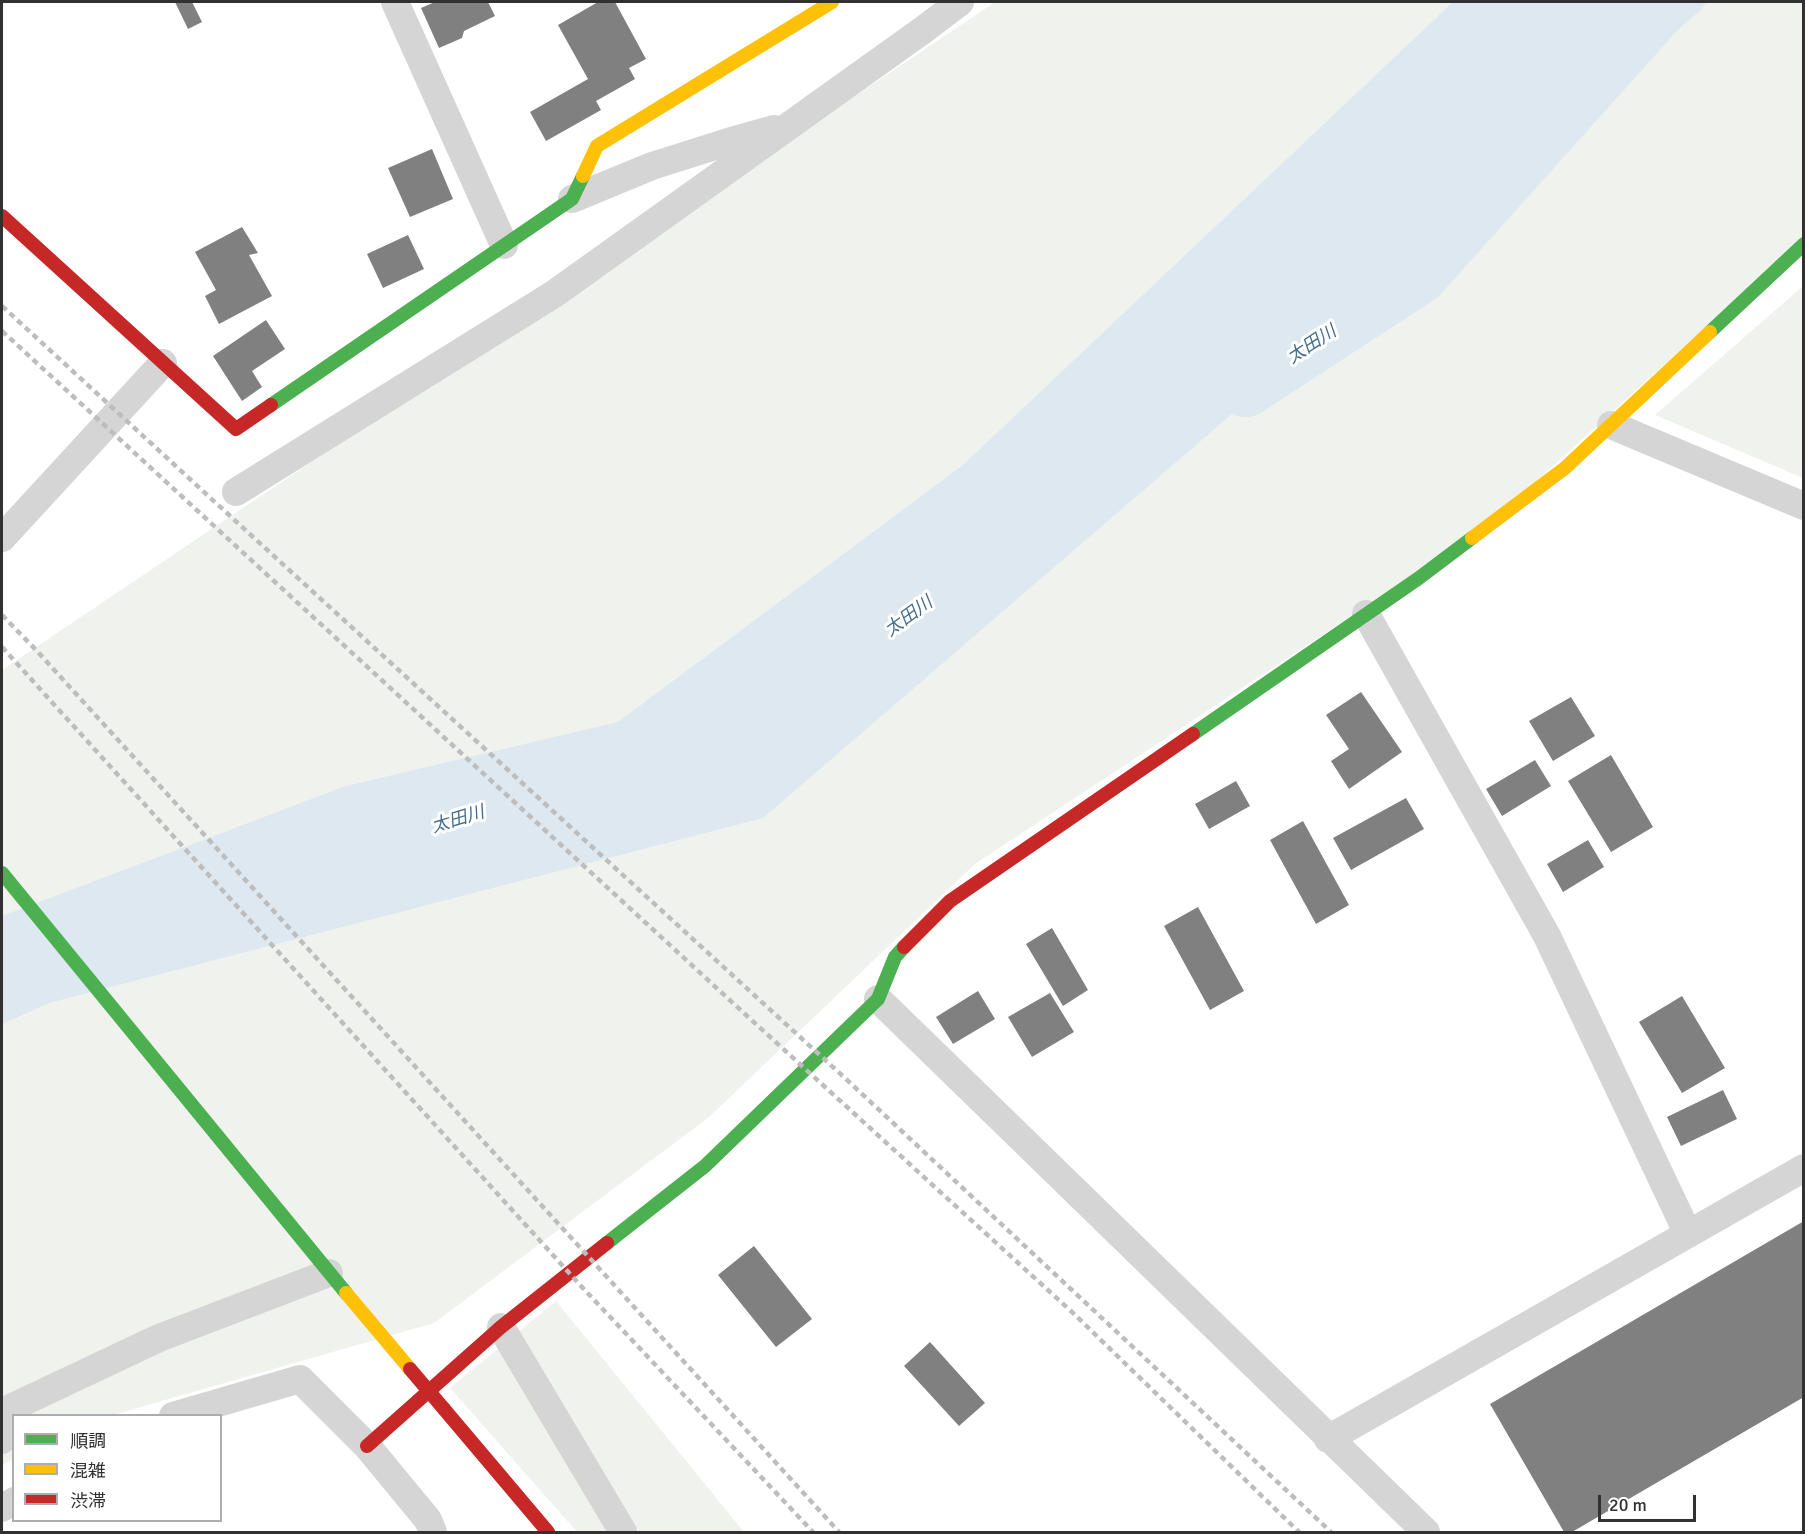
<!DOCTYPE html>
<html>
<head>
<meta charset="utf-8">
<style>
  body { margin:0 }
  #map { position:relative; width:1805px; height:1534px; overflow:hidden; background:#fff; font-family:Signika,"Noto Sans JP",sans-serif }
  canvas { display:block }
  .frame { position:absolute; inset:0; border:3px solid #313131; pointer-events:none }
  .legend { position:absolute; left:12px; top:1414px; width:210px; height:108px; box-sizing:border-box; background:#fff; border:2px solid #adadad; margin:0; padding:8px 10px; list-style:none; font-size:18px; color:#313131 }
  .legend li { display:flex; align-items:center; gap:12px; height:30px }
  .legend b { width:30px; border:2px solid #adadad }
  .scale { position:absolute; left:1598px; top:1495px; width:98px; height:27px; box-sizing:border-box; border:3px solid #313131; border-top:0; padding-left:8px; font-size:18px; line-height:21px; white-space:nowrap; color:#313131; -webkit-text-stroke:4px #fff; paint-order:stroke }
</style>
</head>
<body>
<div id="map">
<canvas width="1805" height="1534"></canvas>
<div class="frame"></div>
<ul class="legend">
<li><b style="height:8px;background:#4caf50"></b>順調</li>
<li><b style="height:8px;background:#ffc107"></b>混雑</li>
<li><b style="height:8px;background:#c62828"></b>渋滞</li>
</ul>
<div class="scale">20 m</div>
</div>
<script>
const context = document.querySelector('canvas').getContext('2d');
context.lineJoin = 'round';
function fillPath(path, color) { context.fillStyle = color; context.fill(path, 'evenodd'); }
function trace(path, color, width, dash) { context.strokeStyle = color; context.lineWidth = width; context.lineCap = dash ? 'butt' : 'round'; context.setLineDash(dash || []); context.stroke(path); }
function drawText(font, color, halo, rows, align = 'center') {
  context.font = font + ' Signika,"Noto Sans JP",sans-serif'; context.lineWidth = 6; context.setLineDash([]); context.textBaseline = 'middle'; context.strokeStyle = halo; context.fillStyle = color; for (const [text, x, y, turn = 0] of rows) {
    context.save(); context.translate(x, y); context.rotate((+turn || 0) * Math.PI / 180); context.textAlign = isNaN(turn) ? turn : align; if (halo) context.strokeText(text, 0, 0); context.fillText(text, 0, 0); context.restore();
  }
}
fillPath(new Path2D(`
  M995,2H1803V238L1485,528L975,864L708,1118L434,1323L113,1415L14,1416L13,1460L2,1465V670Z
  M1803,286V478L1655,415Z
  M556,1301L744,1532H577L450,1388Z`), '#f0f3ed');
fillPath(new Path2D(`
  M1453,2H1706L1702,9L763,818L49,1003L2,1024V916L346,786L618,722L963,465Z`), '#dde8f0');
trace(new Path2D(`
  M1246,388L1419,275L1664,2`), '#dde8f0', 58);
fillPath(new Path2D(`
  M175,2H192L202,22L188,29Z
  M435,2H488L495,16L464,31L462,38L439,48L421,8Z
  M598,2H615L646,59L629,68L635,79L596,101L601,110L546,141L530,112L588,79L558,25Z
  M432,149L453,199L410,217L388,168Z
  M242,227L258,253L249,255L272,296L219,324L205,296L216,290L195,252Z
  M408,235L424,269L383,288L367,254Z
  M266,320L285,349L252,371L262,387L242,401L213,356Z
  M1361,692L1402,752L1349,789L1331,761L1349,749L1326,715Z
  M1571,697L1595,736L1553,761L1529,721Z
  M1611,755L1653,827L1611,852L1568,781Z
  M1535,760L1551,786L1502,816L1486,789Z
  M1236,781L1250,806L1209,829L1195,804Z
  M1406,798L1424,829L1351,870L1333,838Z
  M1303,821L1349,905L1316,924L1270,840Z
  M1588,840L1604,867L1563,892L1547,864Z
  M1198,907L1244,991L1210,1010L1164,926Z
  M1052,928L1088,990L1063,1006L1026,944Z
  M978,991L995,1019L953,1044L936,1017Z
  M1050,993L1074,1032L1032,1057L1008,1017Z
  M1682,996L1725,1068L1682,1093L1639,1022Z
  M1723,1090L1737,1119L1681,1146L1667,1117Z
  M1804,1221V1397L1572,1532H1564L1490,1404Z
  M754,1246L812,1319L776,1347L718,1275Z
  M930,1342L985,1403L959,1426L904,1366Z`), '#808080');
trace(new Path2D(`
  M395,2L504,245
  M572,199L652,166L731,141L774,129
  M1611,425L1804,506
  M236,492L554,294L923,30L960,2
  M2,538L163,363
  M1366,614L1547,936L1688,1234
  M878,999L1426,1532
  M501,1327L623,1532
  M2,1412L159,1338L329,1273
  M173,1416L300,1379L367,1446L428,1520L433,1532
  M1328,1439L1804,1168
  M2,1440L14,1429
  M2,1508L14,1501`), '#d5d5d5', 28);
trace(new Path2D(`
  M1710,332L1804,244
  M271,405L572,199L583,176
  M1193,734L1419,578L1472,538
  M2,873L346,1293
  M607,1243L705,1166L878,999L895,957L904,947`), '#4caf50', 14);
trace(new Path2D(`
  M583,176L597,146L832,2
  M1472,538L1565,468L1710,332
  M346,1293L410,1369`), '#ffc107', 14);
trace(new Path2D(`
  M2,216L236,429L271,405
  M904,947L950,901L1193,734
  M444,1409L548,1532
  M367,1446L501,1327L607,1243`), '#c62828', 14);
trace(new Path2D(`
  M2,306L217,504L846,1079L1331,1532
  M2,331L746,1015L1072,1312L1299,1532
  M2,615L37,651L839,1532
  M2,647L581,1286L813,1532`), '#bdbdbd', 4.5, [6, 4.5]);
trace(new Path2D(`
  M410,1369L444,1409`), '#c62828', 14);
drawText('italic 18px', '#466d8d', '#fff', [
  ["太田川",1312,345,-33],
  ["太田川",909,617,-36],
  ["太田川",458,820,-17]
]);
</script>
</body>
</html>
